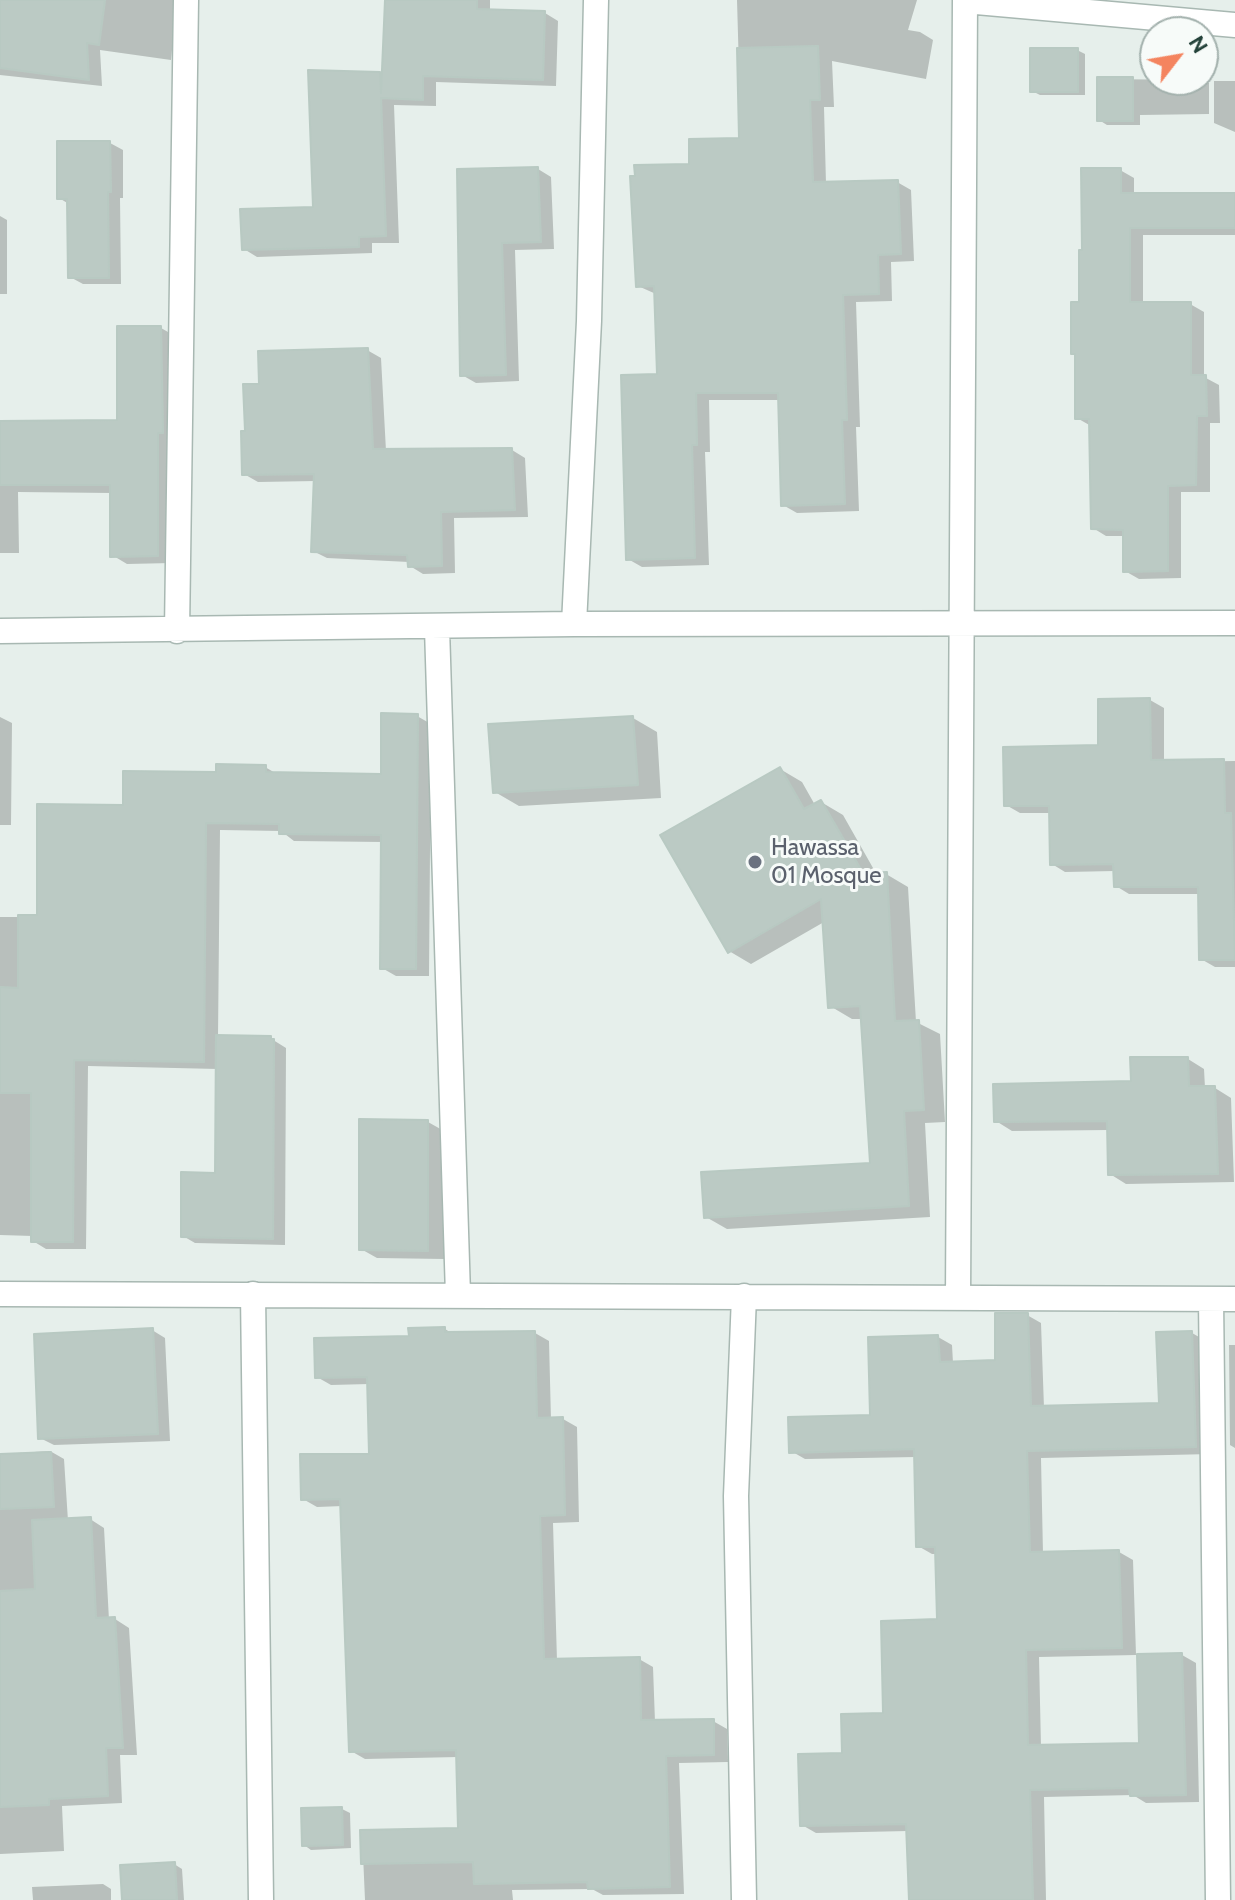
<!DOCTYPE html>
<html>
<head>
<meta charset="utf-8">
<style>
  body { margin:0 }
  #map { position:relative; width:1235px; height:1900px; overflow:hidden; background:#e6efeb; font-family:Cabin,sans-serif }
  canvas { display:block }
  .north { position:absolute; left:1139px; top:16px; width:80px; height:80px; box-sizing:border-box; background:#f7fbf9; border:2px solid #a3b1ad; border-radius:50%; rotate:59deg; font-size:22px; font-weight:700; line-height:32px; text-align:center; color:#24423a }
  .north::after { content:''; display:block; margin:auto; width:28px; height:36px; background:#f4845f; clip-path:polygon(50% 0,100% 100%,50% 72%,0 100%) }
</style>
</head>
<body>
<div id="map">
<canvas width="1235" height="1900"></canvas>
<div class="north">N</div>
</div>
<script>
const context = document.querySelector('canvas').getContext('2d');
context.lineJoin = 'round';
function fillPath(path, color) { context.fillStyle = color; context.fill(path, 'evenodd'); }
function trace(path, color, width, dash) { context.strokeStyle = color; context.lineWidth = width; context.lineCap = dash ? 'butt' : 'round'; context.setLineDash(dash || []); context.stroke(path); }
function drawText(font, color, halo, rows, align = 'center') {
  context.font = font + ' Cabin,sans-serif'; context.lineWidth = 6; context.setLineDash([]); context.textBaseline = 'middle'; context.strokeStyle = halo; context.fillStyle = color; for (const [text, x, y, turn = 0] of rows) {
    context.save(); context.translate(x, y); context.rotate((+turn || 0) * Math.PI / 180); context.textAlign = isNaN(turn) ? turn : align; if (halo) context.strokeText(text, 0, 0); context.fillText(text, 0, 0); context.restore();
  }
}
fillPath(new Path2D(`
  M0,0H177L171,60L100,50L102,86L0,75Z
  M387,0H490V11L545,13L558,21L556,86L436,82V106L394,105L399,243H372V253L257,257L244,249L315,209L380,74L384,76Z
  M737,0H917L908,30L920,32L933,40L926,79L832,61L834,107H824L826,184L897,182L911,190L914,261L891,262L892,301L856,302L860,427H856L859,511L797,513L783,505L780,400H709L710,452H705L709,565L642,567L628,559L659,376L656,294L638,286L691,166L741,140Z
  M1077,50L1085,54V95H1040L1032,91Z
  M1099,79L1203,80L1209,83V114L1140,115V125H1107L1099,120Z
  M1214,81H1235V132L1214,123Z
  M110,143L123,150V198H120L121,284H83L70,277L69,204L59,198Z
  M538,169L551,177L554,249L515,250L519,381L476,383L462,375L459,171Z
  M1120,170L1134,178V195H1235V235H1143V304H1190L1204,312V377L1219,385L1220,423H1210V492H1181V578L1139,579L1125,571V536H1106L1093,528L1091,426L1077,418L1084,252Z
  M0,216L7,220V294H0Z
  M161,328L175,336L172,563L127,564L112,555V493L18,492L19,553H0V420L6,423L120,422Z
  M367,350L381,358L386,451L512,450L525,458L528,517L454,518L455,573L423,574L410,566L409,562L327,558L313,551L316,481L258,482L244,474L247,433L261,386Z
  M1150,700L1164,708V762L1235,761V967H1215L1201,959L1200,894H1129L1116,886L1115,871L1065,872L1052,864L1051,813H1020L1006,805L1100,747Z
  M417,716L431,724L429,976H396L382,968L383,842L294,841L281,831L220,830L218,1037L270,1038L286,1048L285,1245L195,1243L183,1236L217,1175L218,1069L88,1066L86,1249H46L33,1241V1236L0,1235V917H39L125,807L218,774L265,767L277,774L383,776Z
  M0,717L12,723L11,825H0Z
  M633,718L657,732L661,798L519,806L495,792Z
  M780,769L802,782L815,805L821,802L843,815L877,875L886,874L908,887L916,1022L940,1034L945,1122L925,1123L930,1217L727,1229L706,1217L872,1164L863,1019H852L830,1006L824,922L751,964L729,951Z
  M1188,1059L1204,1069L1205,1088H1215L1231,1098L1234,1182L1126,1184L1110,1174L1109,1130L1012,1131L996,1121L1133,1083Z
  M428,1122L444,1131V1259L377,1258L361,1249Z
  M1027,1315L1041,1323L1044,1408L1162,1405L1192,1333L1206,1341L1211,1454L1041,1458L1043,1554L1119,1552L1133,1560L1136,1655L1039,1657L1041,1747L1141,1745L1182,1655L1196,1663L1199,1802L1146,1803L1133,1795L1044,1797L1046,1900H911L908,1831L816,1833L802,1825L844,1755L885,1715L939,1621L938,1554H932L918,1546L916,1457L805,1459L791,1451L872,1417L938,1337L952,1345L953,1363L997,1362Z
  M445,1329L453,1334L535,1333L549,1341L551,1420L563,1419L577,1427L579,1522L553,1523L557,1661L639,1659L653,1667L655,1722L713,1721L727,1729L728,1762L679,1763L684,1894L603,1895L592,1889L512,1890L513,1900H365L362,1832L460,1830L458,1757L365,1759L351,1751L343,1506L317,1507L303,1499L371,1456L369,1384L331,1385L317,1377L411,1338Z
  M152,1330L165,1338L170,1441L54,1445L40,1438Z
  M1229,1345H1235V1448L1230,1445Z
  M50,1451L64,1459L68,1521L90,1519L104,1528L109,1620L115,1619L129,1628L137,1755H120L122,1803L62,1806L64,1851L0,1854V1454Z
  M342,1809L350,1813L351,1848L311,1850L304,1845Z
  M174,1864L182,1869L184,1900H124Z
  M103,1884L111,1889V1900H33L32,1887Z`), '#0003');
const building = new Path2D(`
  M0,0H105L99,45L87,43L89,80L0,68Z
  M385,0H477V9L545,11L543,80L423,76V100L381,98L386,236L359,237V247L242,250L240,209L313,207L308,70L380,72L381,93Z
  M818,46L820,100H810L813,182L898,180L901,254L878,255L879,294L843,295L847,420H842L845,504L781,506L778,393H696L697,445H692L695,558L626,560L621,375L657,374L654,286L636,287L630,176H635L634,165L689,164V139L739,138L737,48Z
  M1030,48H1078V92H1030Z
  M1097,77H1133V121H1097Z
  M57,141H110L111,192H108L109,278H68L67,199H57Z
  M538,167L541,242L502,243L506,375L460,376L457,169Z
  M1081,168H1121V193H1235V228H1130V302H1191V375H1206L1207,416H1197L1196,485L1168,486V571L1123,572V530L1091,529L1089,419H1075V354H1071V302H1079V250H1082Z
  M117,326H161L163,433H158V556L110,557V485H0V421L117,420Z
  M368,348L373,449L512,448L515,510L441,512L442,566L408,567L407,555L311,552L314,474L242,475L241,431H245L243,384H259L258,351Z
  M1150,698L1151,760L1224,759L1225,813H1231L1235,960H1199L1198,887H1114L1113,864L1050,865L1049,806H1004L1003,747L1098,745V699Z
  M381,713L418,714L416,969H380L381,835L279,834V824L206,823L204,1062L74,1060L73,1242H31V1093H0V987L18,988V915H37V804L123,805V771L216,772V764L266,765V772L381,774Z
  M633,716L638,785L493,793L488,724Z
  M780,767L804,809L821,800L863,873L887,872L895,1021L919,1020L924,1110L904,1111L909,1206L704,1218L701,1172L870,1163L860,1006L828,1008L821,899L728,953L660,835Z
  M216,1035L271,1036V1039H274L273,1239L181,1237V1172L215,1173Z
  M1130,1057H1188L1189,1086H1215L1218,1174L1108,1175L1107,1121L994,1122L993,1084L1131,1081Z
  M359,1119L428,1120V1251L359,1250Z
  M995,1313H1028L1031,1406L1159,1403L1156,1332L1192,1331L1196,1447L1027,1451L1030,1552L1119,1550L1122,1648L1026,1650L1028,1745L1139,1743L1137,1654L1182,1653L1186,1795L1130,1796L1129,1788L1030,1790L1033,1900H909L906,1824L800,1826L798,1754L842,1753L841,1714L883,1713L881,1621L937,1619L935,1547H916L914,1449L789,1453L788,1417L870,1415L868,1337L938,1335L940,1362L995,1360Z
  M445,1327V1332L535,1331L537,1418L563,1417L565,1515L540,1516L544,1659L640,1657L641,1720L714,1719V1755L666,1756L670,1887L588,1889L587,1882L474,1884L473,1862L361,1864L360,1830L458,1828L456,1750L349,1752L340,1499L301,1500L300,1454H369L367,1377L315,1378L314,1338L409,1336L408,1328Z
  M153,1328L158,1434L38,1439L34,1334Z
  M51,1452L54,1507L0,1509V1454Z
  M91,1517L96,1618L115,1617L123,1748H106L108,1796L49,1799V1805L0,1807V1591L35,1589L32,1520Z
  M342,1807L343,1845L302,1846L301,1808Z
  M175,1862L177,1900H122L120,1865Z`);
fillPath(building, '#bbcac4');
trace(building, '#b8c9c2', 2);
const minor = new Path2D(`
  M965,1L1235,25
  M574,624L589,321L596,0
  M437,628L458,1295
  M0,631L574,624L1235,623
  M177,631L186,0
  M0,1294L1235,1299
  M253,1294L261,1900
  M958,1298L965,0
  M1211,1299L1218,1900
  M744,1900L736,1496L744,1296`);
trace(minor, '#a8b8b2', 27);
trace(minor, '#fff', 24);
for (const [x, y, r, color] of [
  [755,862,8,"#6b7280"]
]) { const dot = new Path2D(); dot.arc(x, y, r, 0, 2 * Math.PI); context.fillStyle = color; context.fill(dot); trace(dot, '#f7fbf9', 3); }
drawText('24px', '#5b616d', '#f7fbf9', [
  ["Hawassa",771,848],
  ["01 Mosque",771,876]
], 'left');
</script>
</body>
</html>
